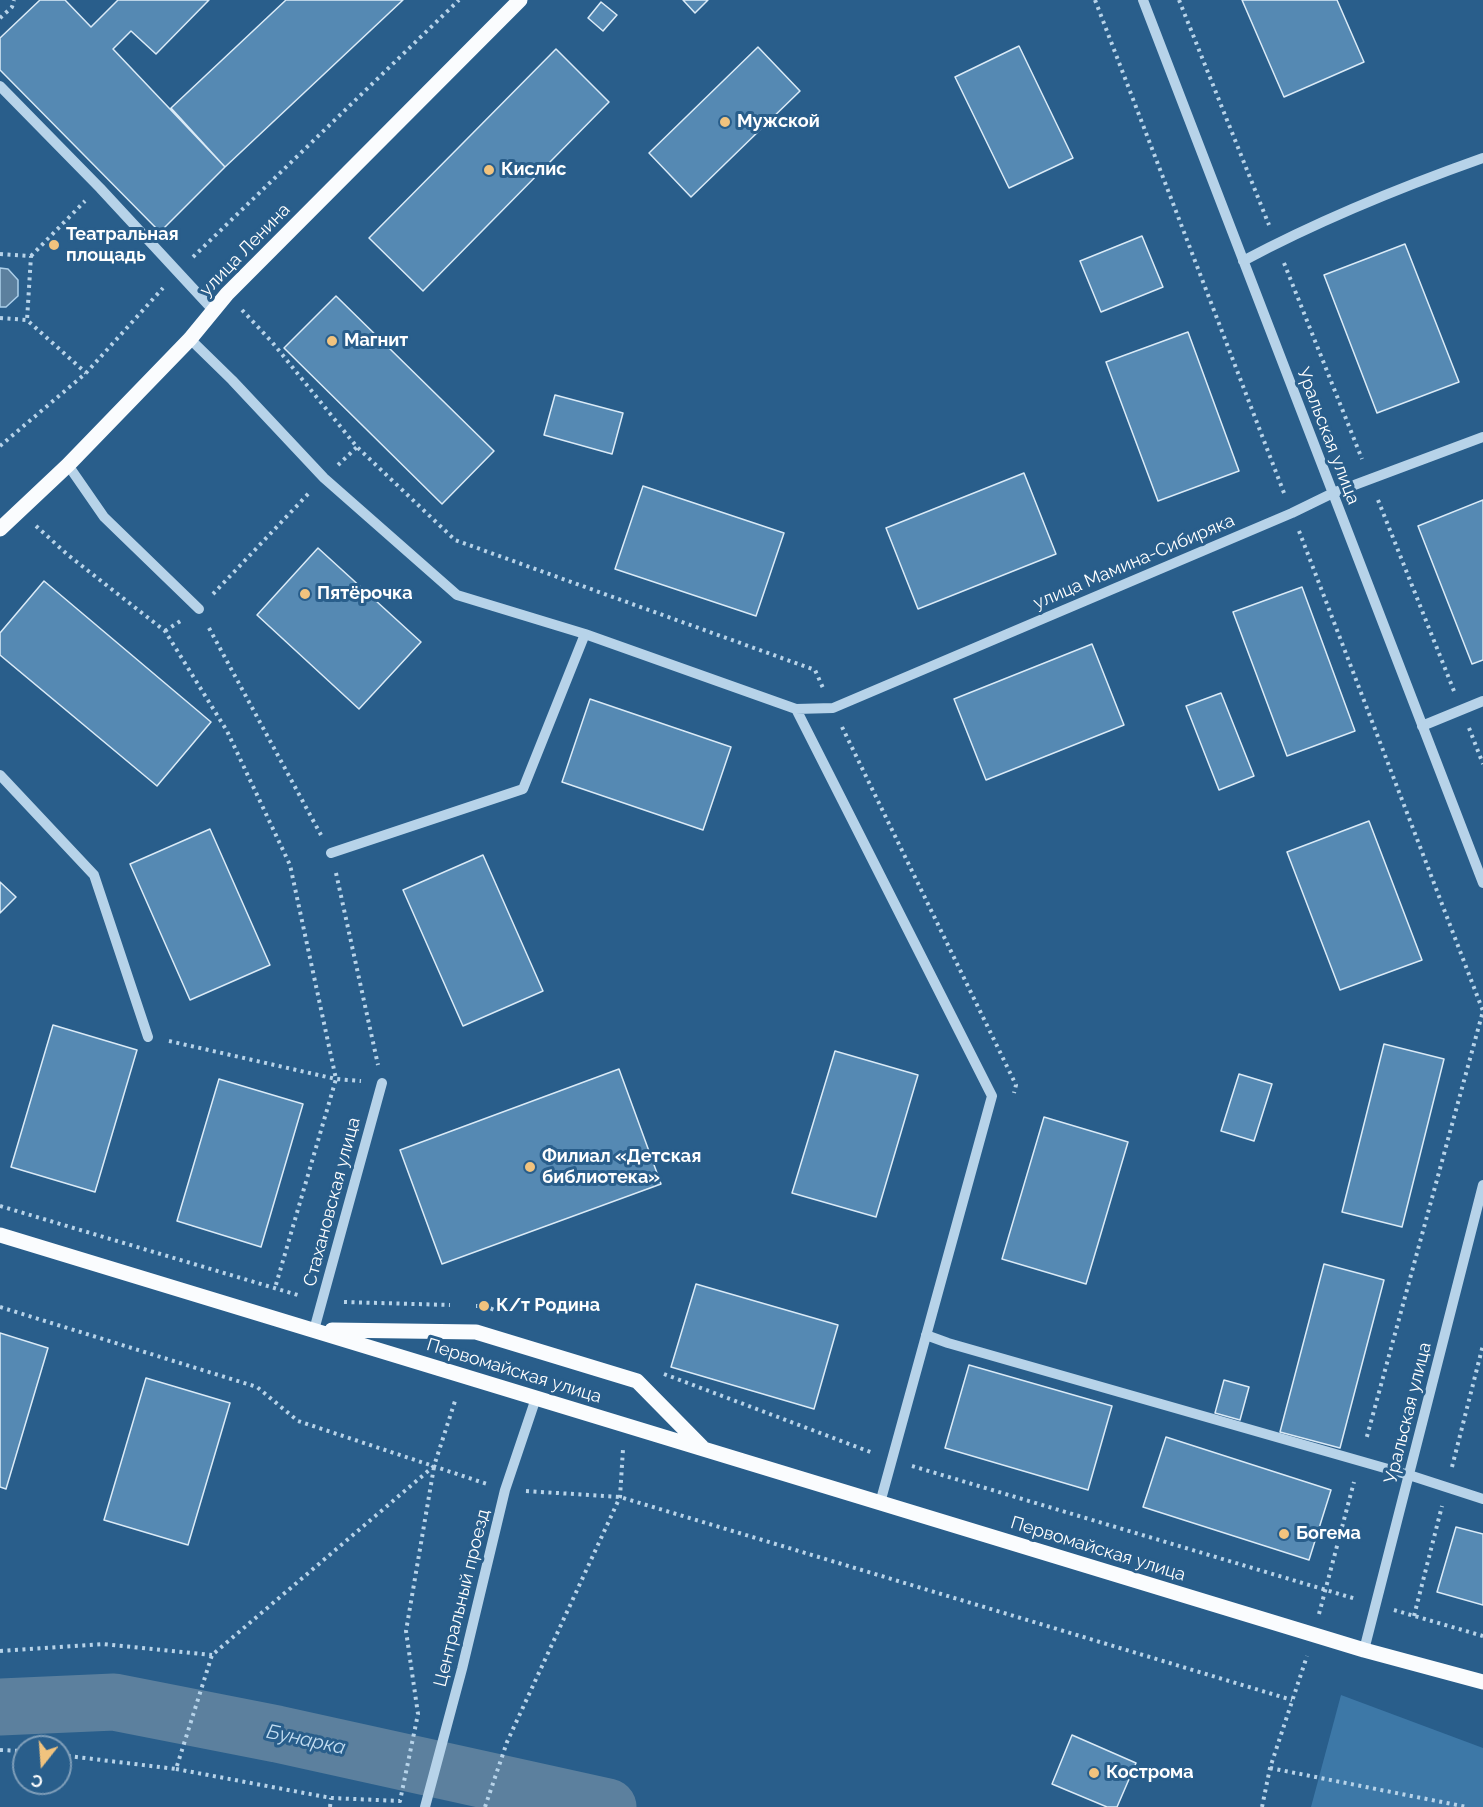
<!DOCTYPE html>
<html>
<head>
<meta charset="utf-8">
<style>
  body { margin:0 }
  #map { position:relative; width:1483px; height:1807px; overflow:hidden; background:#295e8b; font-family:Raleway,sans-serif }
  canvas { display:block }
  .north { position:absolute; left:12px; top:1735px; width:60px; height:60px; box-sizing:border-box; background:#295e8b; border:2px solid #7f9eb9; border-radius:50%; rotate:197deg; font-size:16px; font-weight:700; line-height:24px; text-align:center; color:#fff }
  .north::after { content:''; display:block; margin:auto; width:21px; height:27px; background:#f1c37e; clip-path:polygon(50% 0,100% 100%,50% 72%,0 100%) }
</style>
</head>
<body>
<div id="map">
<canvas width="1483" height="1807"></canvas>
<div class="north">С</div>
</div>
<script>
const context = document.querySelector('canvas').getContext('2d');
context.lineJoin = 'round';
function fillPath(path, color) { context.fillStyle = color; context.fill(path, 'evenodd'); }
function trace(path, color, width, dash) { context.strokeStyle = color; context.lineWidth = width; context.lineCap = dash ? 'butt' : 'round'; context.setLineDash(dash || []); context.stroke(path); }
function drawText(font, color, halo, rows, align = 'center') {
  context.font = font + ' Raleway,sans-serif'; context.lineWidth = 6; context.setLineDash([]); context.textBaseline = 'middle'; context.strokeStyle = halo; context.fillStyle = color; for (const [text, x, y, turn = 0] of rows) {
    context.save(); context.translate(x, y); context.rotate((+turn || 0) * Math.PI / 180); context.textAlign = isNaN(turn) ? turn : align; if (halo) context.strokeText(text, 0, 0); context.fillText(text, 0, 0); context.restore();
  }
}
fillPath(new Path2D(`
  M1341,1695L1483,1748V1807H1311Z`), '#3d78a7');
const water = new Path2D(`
  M0,268L8,269L18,280V296L6,307H0Z`);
fillPath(water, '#5c809e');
trace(water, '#accfea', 1.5);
trace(new Path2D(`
  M0,1707L114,1702L277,1734L608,1807`), '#5c809e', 57);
const building = new Path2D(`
  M40,0H65L91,27L118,0H209L156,54L131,31L113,49L225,167L160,232L0,70V38Z
  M286,0H403L225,167L171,108Z
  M683,0H708L695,13Z
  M1242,0H1337L1364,62L1284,97Z
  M601,2L617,15L603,31L588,18Z
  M1019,46L1073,158L1009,188L955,77Z
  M758,47L800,91L691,197L649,153Z
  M556,49L609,102L423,291L369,238Z
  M1142,236L1163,287L1101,312L1080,261Z
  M1405,244L1459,382L1377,413L1324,275Z
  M336,296L494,451L442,504L284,348Z
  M1188,332L1239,471L1158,501L1106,362Z
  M555,395L623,413L612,454L544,435Z
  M1024,473L1056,554L918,609L886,528Z
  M643,486L784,533L756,616L615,569Z
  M1483,500V660L1472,664L1418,526Z
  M318,548L421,642L359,709L257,615Z
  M44,581L211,722L157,786L0,655V633Z
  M1302,587L1355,731L1287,756L1233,612Z
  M1092,644L1124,725L986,780L954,699Z
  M1221,693L1254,776L1219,790L1186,706Z
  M590,699L731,747L703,830L562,782Z
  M1369,821L1422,960L1340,990L1287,852Z
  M210,829L270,965L190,1000L130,864Z
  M483,855L543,991L463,1026L403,890Z
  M0,882L16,897L0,913Z
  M53,1025L137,1050L95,1192L11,1167Z
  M1384,1044L1444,1059L1402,1227L1342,1212Z
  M835,1051L918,1075L876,1217L792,1193Z
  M619,1069L661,1184L442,1264L400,1150Z
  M1239,1074L1272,1084L1254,1141L1221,1131Z
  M219,1079L303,1104L261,1247L177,1221Z
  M1044,1117L1128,1142L1086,1284L1002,1259Z
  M1324,1264L1384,1280L1340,1448L1280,1432Z
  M696,1284L838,1325L814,1409L671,1367Z
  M0,1333L48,1348L6,1489L0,1487Z
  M969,1365L1112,1406L1088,1490L945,1448Z
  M146,1378L230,1403L188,1545L104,1520Z
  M1224,1380L1249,1387L1240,1420L1215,1413Z
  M1166,1437L1331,1490L1309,1560L1143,1507Z
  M1456,1527L1483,1534V1605L1437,1592Z
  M1072,1735L1136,1763L1117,1807H1107L1052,1784Z`);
fillPath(building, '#5589b3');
trace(building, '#dbebf7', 1.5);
trace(new Path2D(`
  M1095,0L1284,493
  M1179,0L1269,225
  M0,18L12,7L14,0
  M0,254L31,256L27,320
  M31,256L85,201
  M193,257L459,0
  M1284,263L1362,459
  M242,310L272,342L357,447L455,540L815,670L823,688
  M0,318L27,320L86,373
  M0,446L86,373L163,288
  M338,465L357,447
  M1378,500L1454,691
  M36,526L68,555L165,631L227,731L290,865L336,1079L275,1288
  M1299,531L1483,1011L1366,1440
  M213,594L309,493
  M209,628L321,835
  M165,631L182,620
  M842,727L1016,1085L1014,1093
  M1469,728L1483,764
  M336,873L378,1065
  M169,1041L336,1079L361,1081
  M0,1206L301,1296
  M344,1302L450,1305
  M476,1306H484L500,1312
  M0,1307L257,1387L298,1421L487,1484
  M664,1374L873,1453
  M912,1466L1356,1599
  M1452,1467L1483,1345
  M526,1491L620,1497L1292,1700
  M1394,1610L1483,1636
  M1319,1614L1354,1482
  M1414,1616L1442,1506
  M0,1651L103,1644L212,1655
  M0,1750L24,1751
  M60,1755L176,1769L212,1655L434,1466L456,1398
  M1270,1768L1467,1807
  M176,1769L331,1798L400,1801L418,1714L406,1631L434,1467
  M330,1807L331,1798
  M485,1807L507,1742L620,1497L623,1449
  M1262,1807L1270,1768L1307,1656`), '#b7d3e9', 4, [3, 4.5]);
trace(new Path2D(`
  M1143,0L1483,883
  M0,86L100,188L213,310
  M1243,261C1320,220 1401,187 1483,158
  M190,339L232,380L324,478L457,595L585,634L796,709L992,1096L880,1503
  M68,465L104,517L199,609
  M796,709L833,708L1292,513L1333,493L1483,437
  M1422,726L1483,701
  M0,775L94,875L148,1037
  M331,853L523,789L585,634
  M314,1330L382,1083
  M926,1335L948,1343L1409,1475L1483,1499
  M1364,1650L1483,1185
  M425,1807L462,1669L505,1490L536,1398`), '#b7d3e9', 10);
trace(new Path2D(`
  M0,529L68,465L190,339L227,294L520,0
  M0,1235L1364,1650L1483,1682
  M332,1330L476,1332L637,1381L702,1447`), '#fafcfe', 15);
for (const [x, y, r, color] of [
  [725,122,6,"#f1c37e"],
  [489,170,6,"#f1c37e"],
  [54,245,6,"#f1c37e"],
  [332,341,6,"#f1c37e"],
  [305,594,6,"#f1c37e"],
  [530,1167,6,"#f1c37e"],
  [484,1306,6,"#f1c37e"],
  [1284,1534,6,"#f1c37e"],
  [1094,1773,6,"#f1c37e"]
]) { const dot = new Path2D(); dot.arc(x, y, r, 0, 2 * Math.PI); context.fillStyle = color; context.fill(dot); trace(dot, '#295e8b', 2); }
drawText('bold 18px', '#fff', '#295e8b', [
  ["Мужской",737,122],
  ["Кислис",501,170],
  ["Театральная",66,235],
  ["площадь",66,256],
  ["Магнит",344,341],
  ["Пятёрочка",317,594],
  ["Филиал «Детская",542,1157],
  ["библиотека»",542,1178],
  ["К/т Родина",496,1306],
  ["Богема",1296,1534],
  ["Кострома",1106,1773]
], 'left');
drawText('18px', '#fff', '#295e8b', [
  ["улица Ленина",245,250,-46],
  ["Уральская улица",1328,436,69],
  ["улица Мамина-Сибиряка",1134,562,-23],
  ["Стахановская улица",332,1202,-75],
  ["Первомайская улица",514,1371,17],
  ["Уральская улица",1408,1413,-76],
  ["Первомайская улица",1098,1549,17],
  ["Центральный проезд",462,1598,-76]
]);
drawText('italic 20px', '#c3ddf1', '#295e8b', [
  ["Бунарка",306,1740,12]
]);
</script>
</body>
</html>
